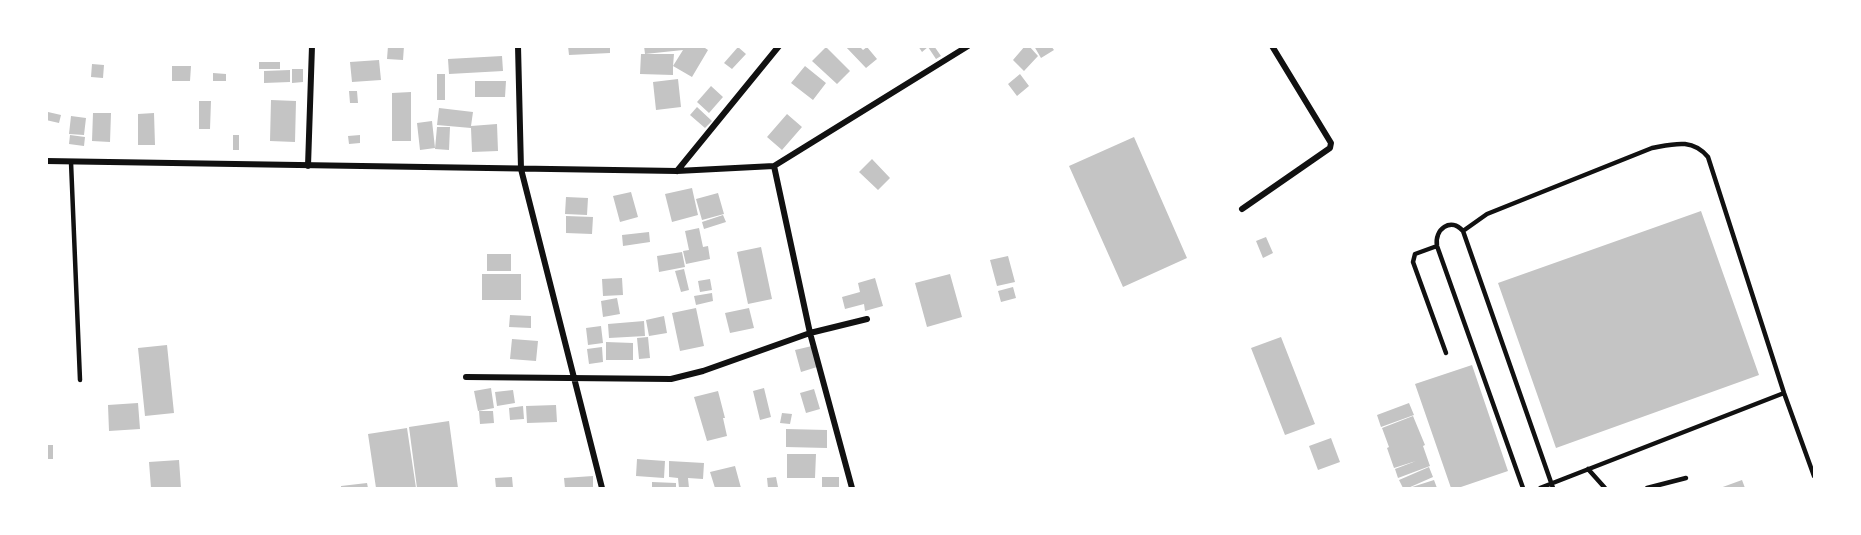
<!DOCTYPE html>
<html>
<head>
<meta charset="utf-8">
<style>
  body { margin:0 }
  #map { position:relative; width:1861px; height:535px; overflow:hidden; background:#fff; font-family:"DejaVu Sans",sans-serif }
  canvas { display:block }
  .frame { position:absolute; inset:0; border:48px solid #fff; pointer-events:none }
</style>
</head>
<body>
<div id="map">
<canvas width="1861" height="535"></canvas>
<div class="frame"></div>
</div>
<script>
const context = document.querySelector('canvas').getContext('2d');
context.lineJoin = 'round';
function fillPath(path, color) { context.fillStyle = color; context.fill(path, 'evenodd'); }
function trace(path, color, width, dash) { context.strokeStyle = color; context.lineWidth = width; context.lineCap = dash ? 'butt' : 'round'; context.setLineDash(dash || []); context.stroke(path); }
fillPath(new Path2D(`
  M388,46H404L403,60L387,59Z
  M568,46H610V53L569,55Z
  M644,46H702L708,50L692,77L673,66V75L640,74L641,54H645ZM683,50L673,66L674,54H645Z
  M845,46H859L863,50L867,47L877,59L866,68Z
  M918,46H934L941,56L936,59L928,47L922,52Z
  M1025,46H1029L1038,56L1024,71L1013,60Z
  M1034,46H1051L1054,50L1041,58Z
  M738,47L746,54L732,69L724,63Z
  M826,47L850,71L837,84L812,61Z
  M502,56L503,71L449,74L448,59Z
  M379,60L381,80L352,82L350,62Z
  M259,62H280V69H259Z
  M92,64L104,65L103,78L91,77Z
  M172,66H191L190,81H172Z
  M805,66L826,83L813,100L791,83Z
  M292,69H303V82L292,83Z
  M290,70V82L264,83V71Z
  M213,73L226,74V81H213Z
  M437,74H445V100H437Z
  M1020,74L1029,86L1017,96L1008,84Z
  M678,79L681,107L656,110L653,82Z
  M475,81H506L505,97H475Z
  M711,86L723,97L709,113L697,102Z
  M349,91H357L358,103H350Z
  M411,92V141H392V93Z
  M271,100L296,101L295,142L270,141Z
  M199,101H211L210,129H199Z
  M697,107L712,121L705,128L690,115Z
  M439,108L473,112L471,126L497,124L498,151L472,152L471,128L437,125Z
  M48,112L61,115L59,123L46,120Z
  M93,113H111L110,142L92,141Z
  M154,113L155,145H138V114Z
  M787,114L802,127L782,150L767,137Z
  M71,116L86,118L84,135L69,134Z
  M432,121L435,148L420,150L417,123Z
  M437,127H450L449,150L435,149Z
  M70,135L85,137L84,146L69,144Z
  M233,135H239V150H233Z
  M360,135V143L349,144L348,136Z
  M1134,137L1187,258L1123,287L1069,166Z
  M872,159L890,178L878,190L859,172Z
  M692,188L698,215L672,222L665,194Z
  M631,192L638,217L620,222L613,196Z
  M718,193L724,214L702,220L696,199Z
  M566,197L588,198L587,215L565,214Z
  M1701,211L1759,375L1556,448L1498,283Z
  M723,215L726,222L704,229L702,222Z
  M566,216L593,217L592,234L566,233Z
  M699,228L703,247L708,246L710,259L686,264L683,251L689,250L685,231Z
  M649,232L650,242L623,246L622,235Z
  M1266,237L1273,253L1263,258L1256,241Z
  M761,247L772,299L748,304L737,252Z
  M682,252L685,267L659,272L657,256Z
  M487,254H511V271H487Z
  M1008,256L1015,282L997,286L990,260Z
  M684,269L689,290L681,292L675,271Z
  M482,274H521V300H482Z
  M950,274L962,317L927,327L915,283Z
  M622,278L623,295L603,296L602,279Z
  M875,278L883,306L865,311L864,304L845,309L842,297L860,292L858,283Z
  M710,279L712,290L700,292L698,281Z
  M1013,287L1016,298L1001,302L998,291Z
  M712,293L713,301L696,305L694,296Z
  M617,298L620,314L603,317L601,301Z
  M696,308L704,346L680,351L672,313Z
  M749,308L754,328L730,333L725,313Z
  M510,315L531,316V328L509,327Z
  M664,316L667,333L649,336L646,320Z
  M644,321L645,336L609,338L608,324Z
  M601,326L603,343L588,345L586,328Z
  M648,337L650,358L639,359L637,338Z
  M1281,337L1315,424L1285,435L1251,348Z
  M512,339L538,341L536,361L510,359Z
  M606,342L633,343V360H606Z
  M167,345L174,413L145,416L138,348Z
  M812,346L817,367L801,372L795,350Z
  M602,347L603,362L589,364L587,349Z
  M1472,365L1508,471L1458,488H1451L1415,384Z
  M491,388L494,408L478,411L474,391Z
  M764,388L771,417L760,420L753,391Z
  M814,389L820,409L806,413L800,393Z
  M513,390L515,403L497,406L495,392Z
  M718,391L725,418H723L727,436L707,441L694,397Z
  M138,403L140,429L109,431L108,405Z
  M1409,403L1414,415L1381,427L1377,415Z
  M556,405L557,422L527,423L526,406Z
  M523,406L524,419L510,420L509,408Z
  M479,411H493L494,423L480,424Z
  M782,413L792,414L790,424L780,423Z
  M1413,416L1425,445L1423,446L1430,466L1398,478L1395,469L1416,461L1394,468L1387,448L1389,447L1382,428Z
  M449,421L458,488H417L409,427Z
  M407,428L416,488H376L368,434Z
  M786,429L827,430V448L786,447Z
  M1331,438L1340,462L1318,470L1309,446Z
  M46,445H53V459H46Z
  M787,454H816L815,478H787Z
  M637,459L665,461L664,478L636,476Z
  M179,460L181,488H151L149,462Z
  M669,461L704,463L703,479L688,478L689,488H679L678,478L669,477Z
  M735,466L741,488H715L710,472Z
  M1429,467L1433,477L1408,488H1403L1399,480Z
  M593,476V488H565L564,478Z
  M512,477L513,488H496L495,478Z
  M776,477L778,487L768,488L767,478Z
  M822,477H839V488H822Z
  M1434,480L1437,488H1409Z
  M1742,480L1745,488H1720Z
  M652,482L676,483V488H652Z
  M367,483L368,488H341V486Z`), '#c4c4c4');
trace(new Path2D(`
  M71,162L80,380
  M1463,231L1487,214L1652,148C1674,144 1692,138 1708,157L1784,393L1814,476
  M1437,246L1415,254L1413,262L1446,353
  M1588,469L1605,488
  M1523,488L1437,246C1434,229 1451,217 1463,231L1553,488
  M1540,488L1784,393
  M1647,488L1686,478`), '#111', 4.5);
trace(new Path2D(`
  M518,46L521,169L602,488
  M46,161L677,171L774,166L968,46
  M308,166L312,46
  M774,166L810,333L852,488
  M677,171L779,46
  M1242,209L1330,148L1331,143L1272,46
  M466,377L671,379L703,371L810,333L867,319`), '#111', 6);
</script>
</body>
</html>
